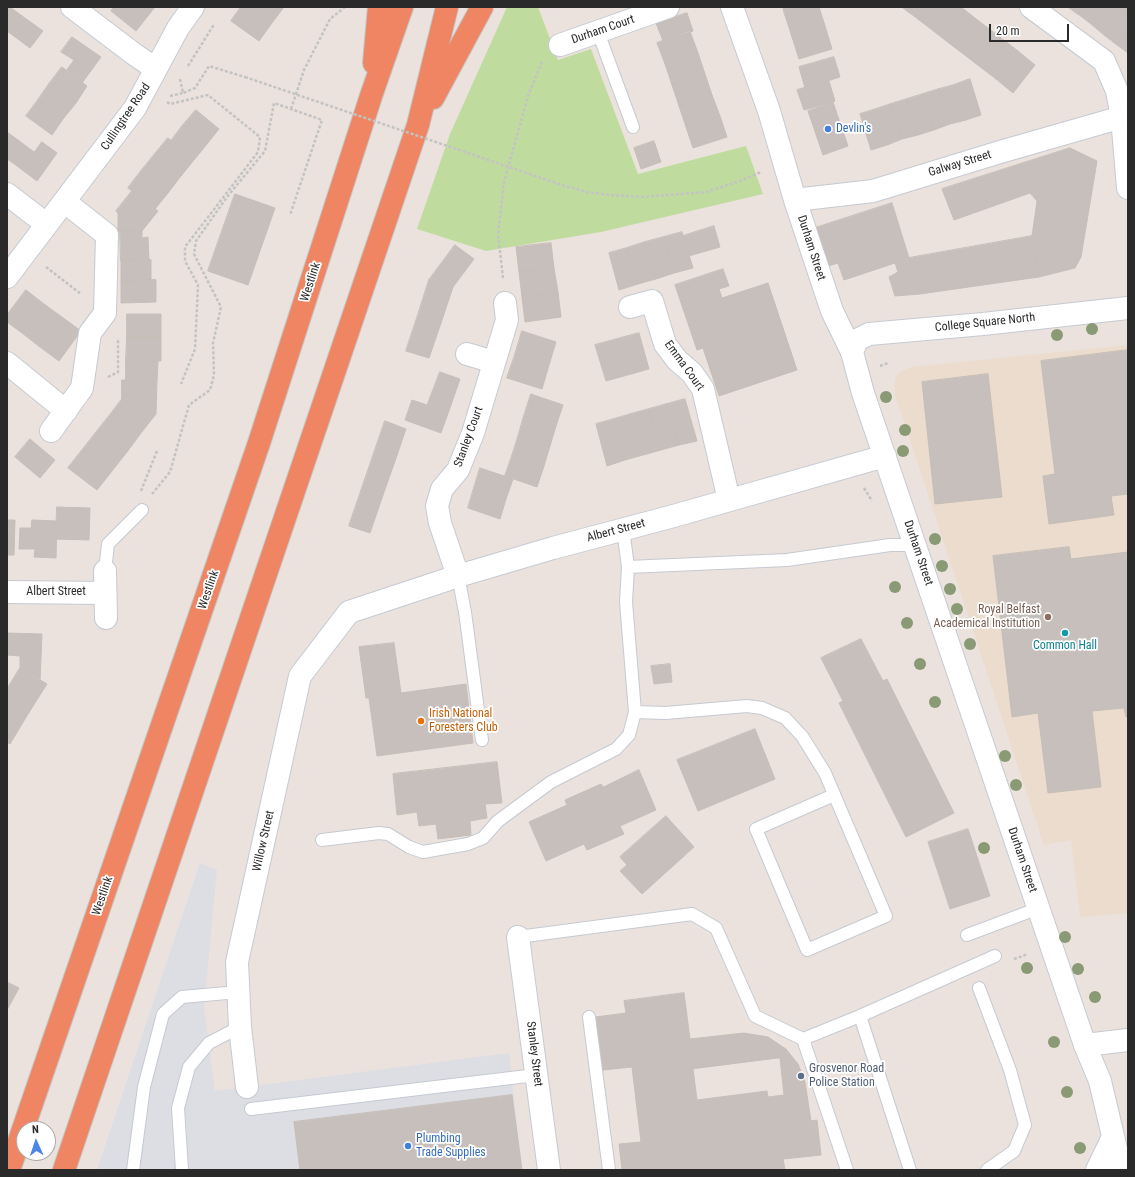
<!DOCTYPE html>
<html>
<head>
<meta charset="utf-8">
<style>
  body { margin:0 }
  #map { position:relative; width:1135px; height:1177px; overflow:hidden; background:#ebe2dd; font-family:"Roboto Condensed",sans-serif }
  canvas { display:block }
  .frame { position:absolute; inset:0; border:8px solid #2a2a2a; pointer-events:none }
  .north { position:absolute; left:16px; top:1121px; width:40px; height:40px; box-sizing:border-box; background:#fff; border:1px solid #aaa; border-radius:50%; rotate:357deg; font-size:11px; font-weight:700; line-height:16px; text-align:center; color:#2a2a2a }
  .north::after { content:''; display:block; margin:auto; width:14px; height:18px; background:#4b86ea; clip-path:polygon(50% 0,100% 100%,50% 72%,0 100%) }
  .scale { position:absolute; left:989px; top:24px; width:80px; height:18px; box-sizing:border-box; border:2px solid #2a2a2a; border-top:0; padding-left:5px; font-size:12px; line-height:14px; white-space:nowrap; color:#2a2a2a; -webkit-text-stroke:3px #fff; paint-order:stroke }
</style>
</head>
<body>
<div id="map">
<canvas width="1135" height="1177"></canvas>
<div class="frame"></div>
<div class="north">N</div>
<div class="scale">20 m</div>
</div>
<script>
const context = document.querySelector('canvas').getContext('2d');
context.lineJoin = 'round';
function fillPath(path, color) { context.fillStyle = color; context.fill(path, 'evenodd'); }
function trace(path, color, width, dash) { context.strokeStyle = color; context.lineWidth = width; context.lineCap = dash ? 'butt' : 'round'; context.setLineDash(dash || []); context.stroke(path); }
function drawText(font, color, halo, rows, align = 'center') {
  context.font = font + ' "Roboto Condensed",sans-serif'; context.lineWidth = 3.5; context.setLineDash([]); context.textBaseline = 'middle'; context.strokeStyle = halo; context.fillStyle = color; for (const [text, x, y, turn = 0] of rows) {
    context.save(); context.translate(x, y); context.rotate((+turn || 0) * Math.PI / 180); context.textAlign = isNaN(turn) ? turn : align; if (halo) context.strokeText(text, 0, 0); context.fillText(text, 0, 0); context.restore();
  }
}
fillPath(new Path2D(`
  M200,863L217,870L204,1007L215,1091L509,1053L522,1170H97Z`), '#dddde4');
fillPath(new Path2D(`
  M1128,345V913L1080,917L1071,840L1044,845L895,395L894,385L896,376L902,371L912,367Z`), '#ebdcce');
fillPath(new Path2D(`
  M507,7H538L558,60L591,49L638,174L746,146L763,194L601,232L486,251L417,229L450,134Z`), '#bfdc9e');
const building = new Path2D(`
  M7,7H10L18,13L7,28Z
  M114,7H155L136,31L111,11Z
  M241,7H250L272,23L259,41L231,21Z
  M250,7H284L272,23Z
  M783,7H810L785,15Z
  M810,7H819L825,26L792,37L785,15Z
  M902,7H915L910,13Z
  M915,7H942L927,26L910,13Z
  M942,7H961L966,11L945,40L927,26Z
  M1068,7H1084L1078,14Z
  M1084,7H1105L1091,24L1078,14Z
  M1105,7H1126L1104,35L1091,24Z
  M1126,7H1128V31L1117,45L1104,35Z
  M966,11L984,25L962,53L945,40Z
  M18,13L43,31L30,48L7,31V28Z
  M687,13L693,31L663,41L656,23Z
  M984,25L1001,38L979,66L962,53Z
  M825,26L832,49L799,59L792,37Z
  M690,31L698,53L665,64L657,43Z
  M1128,31V53L1117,45Z
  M72,37L101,57L82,83L66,71L74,60L61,52Z
  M1001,38L1018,51L996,79L979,66Z
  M1018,51L1035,65L1013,93L996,79Z
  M698,53L705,74L672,85L665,64Z
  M834,57L840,77L805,88L799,67Z
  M62,67L87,86L76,103L49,84Z
  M705,74L712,95L679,106L672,85Z
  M970,79L981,115L966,120L954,85Z
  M829,81L835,101L804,110L797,90Z
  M49,84L76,103L63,119L38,100Z
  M954,85L966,120L950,124L939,89Z
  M939,89L950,124L934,130L923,94Z
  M923,94L934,130L918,135L907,99Z
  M712,95L720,116L686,127L679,106Z
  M907,99L918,135L902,139L891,104Z
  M38,100L63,119L52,135L26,116Z
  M833,102L848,146L823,155L808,111Z
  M891,104L902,139L887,145L876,109Z
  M876,109L887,145L871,150L860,114Z
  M196,110L219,129L207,144L183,125Z
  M720,116L727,137L693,148L686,127Z
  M183,125L207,144L194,160L171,141Z
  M7,132L26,146L13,163L7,159Z
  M168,138L194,160L181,176L154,155Z
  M654,141L661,162L641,169L634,148Z
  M42,142L57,153L37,181L13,163L26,146L34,152Z
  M1070,148L1097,161L1081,257L1075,268L1039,277L1032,236L1037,201L1030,193L954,220L942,189Z
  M154,155L181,176L168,193L141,171Z
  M141,171L168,193L155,209L128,188Z
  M132,191L158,211L142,231H118V213L116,211Z
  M235,194L275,208L248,285L208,271Z
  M892,203L909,258L920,294L895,296L889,277L898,272L895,263L844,280L838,263L825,267L812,229Z
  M714,226L720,247L689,256L683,236Z
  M120,231H142V238L148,237L149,260L121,261Z
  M682,232L693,268L674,273L664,237Z
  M1032,236L1039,277L920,294L909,258Z
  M664,237L674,273L656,279L645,242Z
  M645,242L656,279L638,284L627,248Z
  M551,243L554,268L519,272L516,247Z
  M455,245L474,259L453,287L429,280Z
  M627,248L638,284L619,290L609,253Z
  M151,260V280L121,281V261Z
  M554,268L558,292L522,297L519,272Z
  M723,269L729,286L719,289L722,298L768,283L797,370L719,396L703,348L697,350L675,285Z
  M156,280V302L121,303V281Z
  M429,280L453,287L441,323L418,315Z
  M26,290L44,304L22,333L7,322V315Z
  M558,292L561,317L525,322L522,297Z
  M44,304L62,317L40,347L22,333Z
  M127,314H161V337H127Z
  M418,315L441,323L429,358L406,351Z
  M62,317L81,331L59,361L40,347Z
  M522,331L556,342L549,365L515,355Z
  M639,333L649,369L606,381L595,345Z
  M127,337H161V361L126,360Z
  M1128,350V494L1111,496L1114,515L1049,524L1043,476L1055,474L1041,361Z
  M515,355L549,365L542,389L507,378Z
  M126,360L158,361L157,381L126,380Z
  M440,372L460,379L451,405L430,398Z
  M988,374L1002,497L935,504L922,382Z
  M122,380L157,381L156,414L122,399Z
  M531,394L563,405L556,426L524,416Z
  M430,398L451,405L441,433L405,420L412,400L427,405Z
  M122,399L156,414L141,433L113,411Z
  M685,399L697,441L679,445L667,404Z
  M667,404L679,445L661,450L649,409Z
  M649,409L661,450L643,455L631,414Z
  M113,411L141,433L127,452L98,430Z
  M631,414L643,455L625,460L614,419Z
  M524,416L556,426L550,446L518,437Z
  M614,419L625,460L607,466L596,424Z
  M385,421L406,429L394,464L373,456Z
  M98,430L127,452L112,471L83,449Z
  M518,437L550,446L544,466L512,456Z
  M30,439L55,460L40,478L15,457Z
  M83,449L112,471L97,490L68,468Z
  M373,456L394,464L382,498L361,491Z
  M512,456L544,466L537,487L505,476Z
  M480,468L513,479L506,499L474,488Z
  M474,488L506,499L500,519L468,508Z
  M361,491L382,498L370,533L349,526Z
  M57,507L90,508L89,540L56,539Z
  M7,520H15L14,555H7Z
  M32,520L57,521L56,558L34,557L35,549H19L20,528H31Z
  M1069,547L1071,559L1128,552V717H1126L1124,708L1092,711L1101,787L1048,793L1038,713L1012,717L993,556Z
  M7,633L42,634L40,681L20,668V656L7,655Z
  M861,639L883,681L887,679L954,813L906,837L839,703L843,701L821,658Z
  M394,643L401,693L466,684L473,743L377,756L369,698H366L359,647Z
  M670,664L672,682L654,684L651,666Z
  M20,668L47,684L28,714L7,701V689Z
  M7,701L28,714L10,744L7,742Z
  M755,729L775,779L698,811L677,760Z
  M497,762L502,803L485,804L487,818L470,821L471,835L438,839L436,824L419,826L417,812L397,815L393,774Z
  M639,770L656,810L620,826L624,834L587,850L584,844L546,861L529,822L567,805L565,800L601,784L603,787Z
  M666,816L694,847L642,894L620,871L627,865L620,857Z
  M968,829L990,896L950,909L928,842Z
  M7,982L19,988L7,1010Z
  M684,993L690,1039L744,1033L768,1037L786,1049L798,1064L805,1082L811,1121L817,1120L821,1155L783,1159L785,1170H718V1169L710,1170H622L619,1144L641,1142L632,1067L603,1070L596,1017L626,1013L624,1001ZM780,1058L784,1095L768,1097L767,1091L697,1100L693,1069Z
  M512,1095L522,1170H300L294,1122Z`);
fillPath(building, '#c6bfbc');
trace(building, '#c6beb7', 1);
const lane = new Path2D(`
  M598,32L633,127
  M628,567L787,560L890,545H915
  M105,571L108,544L142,510
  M458,576L465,612L482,740
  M635,712L665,713L747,706L762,708L785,718L802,736L825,773L886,916L807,950L756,829L834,795
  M322,840L379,833L388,834L409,847L423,852L468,844L483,838L498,821L551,782L616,749L629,735L635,712L626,602L628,567L623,529
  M967,935L1039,908
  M518,937L692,914L716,928L755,1016L803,1039L860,1016L995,956
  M979,988L1010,1070L1025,1125L1014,1151L987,1170
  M860,1016L910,1170
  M589,1017L609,1170
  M803,1039L847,1170
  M251,1109L536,1075
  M133,1170L144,1087L163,1014L182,997L238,992
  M182,1170L178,1108L189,1067L209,1043L240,1027`);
const street = new Path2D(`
  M72,7L134,54L156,69
  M732,7L769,111L795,200L832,311L852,352
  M1031,7L1104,61L1117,91L1122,117L1128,188
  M560,45L668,7
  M7,194L46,224
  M795,200L873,191L1000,152L1122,117L1128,114
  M7,277L135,108L178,28L193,7
  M630,307L652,301L665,344L677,360L692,373L703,389L729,500
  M467,354L494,362
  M7,363L66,411
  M51,431L82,388L90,333L105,313L107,235L65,202
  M105,571L106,618
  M458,576L440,523L437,506L442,489L458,470L473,433L507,320L505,303
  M7,592L105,593
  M518,937L549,1170
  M1085,1045L1128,1040
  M247,1087L240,1027L237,962L300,676L349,612L458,576L553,548L670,517L885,456`);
const secondary = new Path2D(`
  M1097,1170L1113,1137
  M1121,1170L1100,1081L1085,1045L863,393L852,352L857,340L869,334L983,324L1128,308`);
const highway = new Path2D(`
  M374,63L379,7
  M433,98L482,7
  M9,1170L259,443L371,96L402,7
  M64,1170L418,125L447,7`);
trace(lane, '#c5cad2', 14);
trace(street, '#c5cad2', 24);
trace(secondary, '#c5cad2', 24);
trace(highway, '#c3c3c3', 24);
trace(new Path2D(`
  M188,66L213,26L211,25
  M180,79L183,93L195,88L209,66L245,77
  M170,96L183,93
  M167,102L170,104L208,95L260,137L258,152L185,247V261L198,285L195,349L181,384
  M291,109L304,70L330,19L345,7
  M611,195L641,197L706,192L740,181L761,172
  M46,267L81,294
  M503,278L498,234L504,182L528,96L542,62
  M880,366L888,363
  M108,377L118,372V338
  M864,488L872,501
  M141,491L157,451
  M152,494L170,472L189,405L210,390L214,375L213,343L221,307L194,254L196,241L227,197L265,151L274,103L322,120L290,215
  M1014,959L1028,954`), '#c3c3c3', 2.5, [3, 2]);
trace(lane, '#fff', 12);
trace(street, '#fff', 22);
trace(secondary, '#fff', 22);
trace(highway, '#f08563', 22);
trace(new Path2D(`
  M245,77L562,185L587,192L611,195`), '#c3c3c3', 2.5, [3, 2]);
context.fillStyle = '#899a75';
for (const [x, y] of [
  [1092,329],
  [1057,335],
  [886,397],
  [905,430],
  [903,451],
  [935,539],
  [942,566],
  [895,587],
  [950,589],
  [957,609],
  [907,623],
  [970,644],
  [920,664],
  [935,702],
  [1005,756],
  [1016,785],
  [984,848],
  [1065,937],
  [1027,968],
  [1078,969],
  [1095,997],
  [1054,1042],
  [1067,1092],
  [1080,1148]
]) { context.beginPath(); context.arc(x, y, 6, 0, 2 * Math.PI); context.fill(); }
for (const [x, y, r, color] of [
  [828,129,4,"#3f7fe0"],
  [1048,617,4,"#8d6e63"],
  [1065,633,4,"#0f9aa8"],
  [421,721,4,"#e8710a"],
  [801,1076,4,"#5c6f8a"],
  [408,1146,4,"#3f7fe0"]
]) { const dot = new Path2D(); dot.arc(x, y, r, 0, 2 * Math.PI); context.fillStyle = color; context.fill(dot); trace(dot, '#fff', 1.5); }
drawText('12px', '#2a2a2a', '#fff', [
  ["Durham Court",603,30,-19],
  ["Cullingtree Road",126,117,-56],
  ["Galway Street",960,164,-17],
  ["Durham Street",811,248,72],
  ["Westlink",311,282,-72],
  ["College Square North",985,323,-6],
  ["Emma Court",684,366,54],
  ["Stanley Court",469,437,-70],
  ["Albert Street",616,531,-15],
  ["Durham Street",918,553,71],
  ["Westlink",209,590,-71],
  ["Albert Street",56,592],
  ["Willow Street",264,841,-77],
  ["Durham Street",1022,860,71],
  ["Westlink",103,896,-71],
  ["Stanley Street",534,1054,83]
]);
drawText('12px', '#366cbe', '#fff', [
  ["Devlin's",836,129],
  ["Plumbing",416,1139],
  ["Trade Supplies",416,1153]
], 'left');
drawText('12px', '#785e54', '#fff', [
  ["Royal Belfast",1040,610],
  ["Academical Institution",1040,624]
], 'right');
drawText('12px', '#0d838f', '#fff', [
  ["Common Hall",1065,646]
]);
drawText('12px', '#c56008', '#fff', [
  ["Irish National",429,714],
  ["Foresters Club",429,728]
], 'left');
drawText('12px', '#4e5e75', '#fff', [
  ["Grosvenor Road",809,1069],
  ["Police Station",809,1083]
], 'left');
</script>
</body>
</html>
